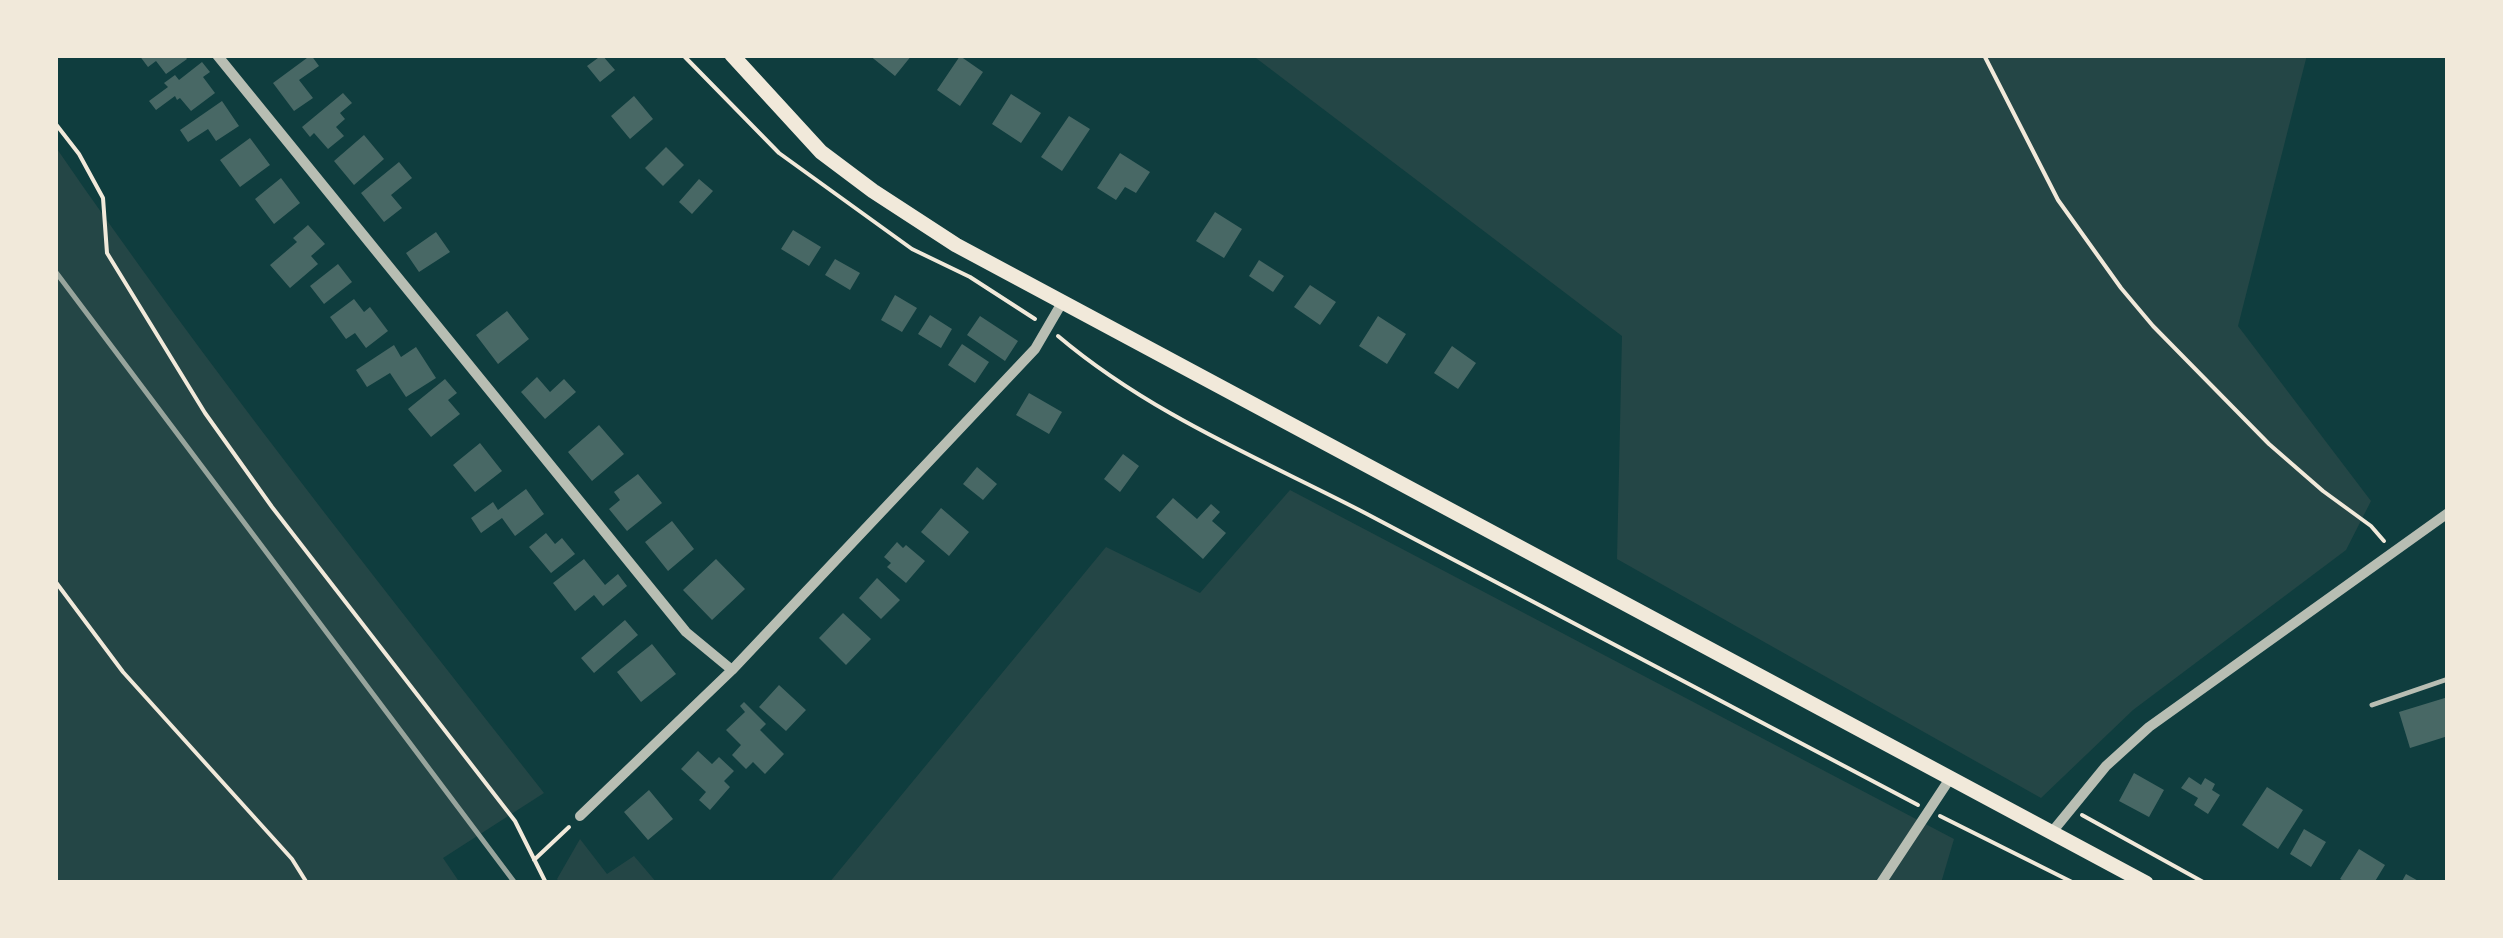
<!DOCTYPE html>
<html>
<head>
<meta charset="utf-8">
<style>
  body { margin:0 }
  #map { position:relative; width:2503px; height:938px; overflow:hidden; background:#0f3d3e; font-family:"IBM Plex Sans",sans-serif }
  canvas { display:block }
  .frame { position:absolute; inset:0; border:58px solid #f1e9da; pointer-events:none }
</style>
</head>
<body>
<div id="map">
<canvas width="2503" height="938"></canvas>
<div class="frame"></div>
</div>
<script>
const context = document.querySelector('canvas').getContext('2d');
context.lineJoin = 'round';
function fillPath(path, color) { context.fillStyle = color; context.fill(path, 'evenodd'); }
function trace(path, color, width, dash) { context.strokeStyle = color; context.lineWidth = width; context.lineCap = dash ? 'butt' : 'round'; context.setLineDash(dash || []); context.stroke(path); }
fillPath(new Path2D(`
  M1252,55H2307L2238,326L2371,501L2346,550L2133,710L2041,798L1617,559L1622,336Z
  M55,146C208,369 377,580 544,793L443,858L460,883H55Z
  M1290,490L1954,839L1941,883H829L1106,547L1200,593Z
  M580,839L607,874L634,856L657,883H560L557,879Z`), '#244646');
fillPath(new Path2D(`
  M139,55H184L187,59L166,74L156,61L148,67Z
  M311,55L319,66L299,80L313,98L294,111L273,83Z
  M602,55L615,70L600,82L587,66Z
  M869,55H912L895,76Z
  M960,56L983,72L960,106L937,90Z
  M202,62L210,72L203,77L215,93L191,111L180,98L177,100L175,96L156,110L149,101L168,87L164,83L175,75L179,80Z
  M343,93L352,103L340,113L345,119L336,127L344,136L328,149L314,133L310,137L302,127Z
  M1011,94L1041,113L1021,143L992,124Z
  M634,96L653,119L630,139L611,116Z
  M222,101L239,126L216,141L208,129L188,142L180,130Z
  M1069,116L1090,129L1062,171L1041,157Z
  M364,135L384,159L354,185L334,161Z
  M250,138L270,165L240,187L220,160Z
  M666,147L684,165L663,186L645,168Z
  M1120,153L1150,172L1136,193L1125,187L1116,200L1097,188Z
  M399,162L412,178L391,195L402,208L384,222L361,193Z
  M281,178L300,203L274,224L255,199Z
  M699,179L713,191L692,214L679,202Z
  M1215,212L1242,229L1224,258L1196,241Z
  M308,225L325,244L311,256L318,264L290,288L270,265L297,242L293,238Z
  M793,230L821,247L809,266L781,249Z
  M436,232L450,252L419,272L406,253Z
  M835,259L860,273L850,290L825,275Z
  M1259,260L1284,276L1273,292L1249,276Z
  M338,264L352,282L324,304L310,286Z
  M1310,285L1336,302L1320,325L1294,307Z
  M895,295L917,308L902,332L881,320Z
  M354,299L364,312L370,307L388,331L366,348L355,333L346,339L330,317Z
  M507,311L529,339L498,364L476,335Z
  M930,315L952,329L941,348L918,334Z
  M980,316L1018,341L1005,361L967,335Z
  M1378,316L1406,334L1387,364L1359,346Z
  M962,344L989,362L975,383L948,365Z
  M394,345L401,357L416,347L436,378L406,397L390,373L367,387L356,370Z
  M1452,346L1476,363L1458,389L1434,373Z
  M537,377L550,392L564,379L576,392L545,419L521,392Z
  M445,379L457,393L448,400L460,414L431,437L408,409Z
  M1029,393L1062,412L1049,434L1016,415Z
  M599,425L624,454L592,481L568,452Z
  M480,443L502,471L475,492L453,465Z
  M1123,454L1139,466L1120,492L1104,479Z
  M977,467L997,484L983,500L963,484Z
  M638,474L662,503L627,531L609,509L620,500L614,492Z
  M526,489L544,514L515,536L502,518L481,533L471,518L493,502L498,510Z
  M1173,498L1197,519L1211,504L1220,512L1212,521L1226,533L1203,559L1156,517Z
  M941,508L969,532L949,556L921,532Z
  M672,521L694,549L668,571L645,542Z
  M546,533L555,544L562,538L575,554L551,573L529,547Z
  M897,542L903,548L906,545L925,561L906,583L887,567L891,563L884,557Z
  M584,559L605,585L618,574L627,586L603,606L594,595L575,611L553,583Z
  M716,559L745,589L712,620L683,590Z
  M877,578L900,600L881,619L859,598Z
  M843,613L871,639L846,665L819,638Z
  M625,620L638,635L594,673L581,658Z
  M652,644L676,674L641,702L617,672Z
  M779,685L806,710L786,731L759,707Z
  M2448,697V736L2410,748L2399,712Z
  M744,702L766,724L760,730L784,754L765,774L753,762L746,769L732,755L741,745L726,730L745,712L740,706Z
  M698,751L712,764L719,757L734,771L724,781L730,787L710,810L699,800L706,792L681,769Z
  M2134,773L2164,790L2149,817L2119,801Z
  M2189,777L2201,785L2205,778L2215,784L2212,790L2220,795L2208,814L2194,805L2198,798L2181,788Z
  M2267,787L2303,810L2278,849L2242,825Z
  M649,790L673,819L648,840L624,812Z
  M2304,829L2326,842L2311,867L2290,854Z
  M2359,849L2385,865L2374,883H2347L2340,879Z
  M2406,874L2422,883H2401Z`), '#486865');
trace(new Path2D(`
  M683,55L779,153L912,249L970,277L1035,319
  M1984,55L2058,200L2121,288L2153,326L2269,444L2323,491L2371,526L2384,541
  M55,123L79,154L103,198L107,253L205,413L272,507L515,821L546,883
  M1058,336C1150,414 1261,459 1367,514C1551,610 1734,708 1918,805
  M55,581L123,672L292,859L307,883
  M2082,815L2205,883
  M1940,816L2074,883
  M534,860L569,827`), '#f1e9da', 4);
trace(new Path2D(`
  M2372,705L2448,679`), '#b8beb3', 5);
trace(new Path2D(`
  M217,55L686,632L732,670L1035,349L1063,301
  M580,816L732,670
  M2052,832L2106,766L2149,727L2448,513
  M1881,883L1949,780`), '#b8beb3', 10);
trace(new Path2D(`
  M732,55L821,152L873,191L956,245L2146,883`), '#f1e9da', 15);
trace(new Path2D(`
  M55,271L515,883`), '#97a49c', 5);
</script>
</body>
</html>
